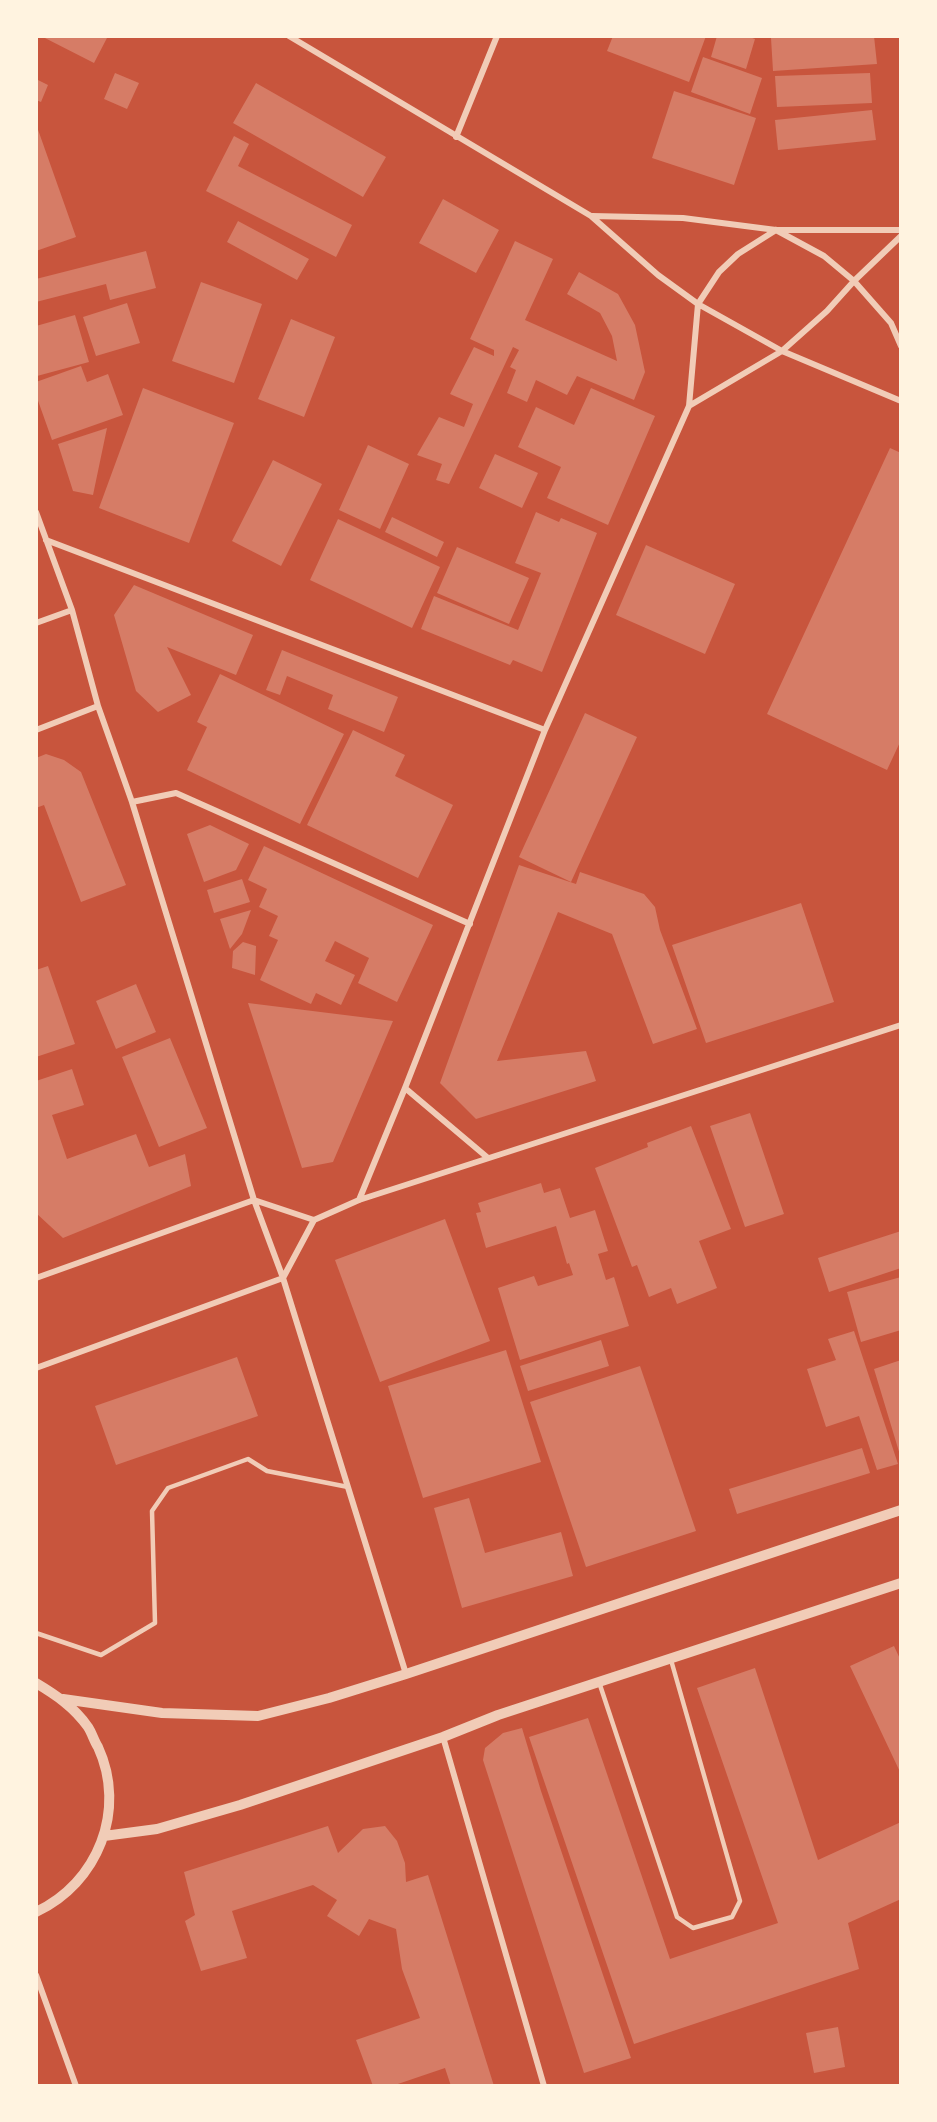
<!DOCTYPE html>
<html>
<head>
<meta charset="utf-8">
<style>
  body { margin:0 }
  #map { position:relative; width:937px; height:2122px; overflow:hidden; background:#c8553d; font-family:Ubuntu,sans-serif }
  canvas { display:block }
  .frame { position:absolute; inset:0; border:38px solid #fff3e0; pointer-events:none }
</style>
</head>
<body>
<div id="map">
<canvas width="937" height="2122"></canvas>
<div class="frame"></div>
</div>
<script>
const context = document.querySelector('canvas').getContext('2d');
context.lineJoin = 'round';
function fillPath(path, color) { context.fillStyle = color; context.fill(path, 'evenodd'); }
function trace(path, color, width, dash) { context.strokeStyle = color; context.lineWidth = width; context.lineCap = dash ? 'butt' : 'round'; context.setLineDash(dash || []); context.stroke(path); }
fillPath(new Path2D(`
  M41,36H108L94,63Z
  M613,36H706L689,82L607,51Z
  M717,36H747L755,39L746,69L711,57Z
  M798,36H874L877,64L773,71L771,38Z
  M703,57L762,78L750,114L691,92Z
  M115,73L139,83L127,109L104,99Z
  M870,73L872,103L777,107L775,76Z
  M36,79L48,85L41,102L36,100Z
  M256,83L386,157L363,197L233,123Z
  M674,91L756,118L734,185L652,158Z
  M872,110L876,140L778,150L775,120Z
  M36,124L76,237L36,251Z
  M234,136L249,144L238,166L352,225L336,257L206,191Z
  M443,199L499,230L476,273L419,243Z
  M238,221L309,259L297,280L227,242Z
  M515,241L553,259L525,320L617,361L612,336L600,313L567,294L579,272L618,294L635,325L645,372L634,400L577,376L567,395L536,380L527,402L507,393L516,370L510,367L519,350L513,347L449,484L436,480L442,464L417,455L439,417L464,427L473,404L450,394L474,347L494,356V350L470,339Z
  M146,251L156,288L110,300L106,284L36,302V279Z
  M201,282L262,304L234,383L172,361Z
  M127,303L140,343L96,356L83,317Z
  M75,315L89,362L37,376L36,326Z
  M291,319L335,337L304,417L258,399Z
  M81,366L87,382L108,374L123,415L52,440L36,395V382Z
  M143,388L234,423L189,543L99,508Z
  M591,388L655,416L608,525L547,498L561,467L518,447L536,407L574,425Z
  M107,428L93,495L73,491L58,444Z
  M368,445L409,464L380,529L339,510Z
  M890,448L901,453V740L887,770L767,714Z
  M495,454L538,473L522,508L479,488Z
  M273,460L322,484L281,566L232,541Z
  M536,512L559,522L561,518L597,533L542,672L513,660L510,665L421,629L434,596L518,630L541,573L515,563Z
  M392,517L444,542L437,557L385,532Z
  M338,519L440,567L412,628L310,580Z
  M646,545L735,584L705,654L616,615Z
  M457,547L529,578L509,624L437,593Z
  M134,585L253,635L236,675L167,647L191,695L158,712L136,691L114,615Z
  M282,650L398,697L384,732L328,709L333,695L287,676L280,695L266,690Z
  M220,674L344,734L300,824L187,770L207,727L197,722Z
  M585,713L637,737L571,882L519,857Z
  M353,730L405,755L395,776L453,805L418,878L307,825Z
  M46,754L64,760L81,772L126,885L81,902L44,805L36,808V758Z
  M210,825L249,844L236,870L204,882L187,834Z
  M264,846L433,925L397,1002L358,983L369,958L335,941L325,961L355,975L341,1005L316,993L311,1004L260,980L278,940L269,936L278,916L259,907L267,889L248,880Z
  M519,865L576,884L580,872L644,894L655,907L660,930L697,1029L653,1044L612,934L558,912L497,1061L586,1051L596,1081L476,1119L440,1083Z
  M242,879L250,902L214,913L207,890Z
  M801,903L834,1002L706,1043L672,945Z
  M251,910L242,934L230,949L220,919Z
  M243,942L256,946L255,975L232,968L233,951Z
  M48,966L75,1044L36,1057V970Z
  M136,984L156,1032L116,1049L96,1001Z
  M248,1003L393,1021L333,1162L302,1168Z
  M170,1038L207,1128L159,1147L122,1057Z
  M72,1069L84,1105L52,1115L67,1159L136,1134L149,1167L185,1154L191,1186L63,1238L36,1213V1081Z
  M750,1113L784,1214L745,1227L710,1126Z
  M691,1126L731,1229L699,1241L717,1288L677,1304L671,1288L649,1297L637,1265L632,1267L595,1168L648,1147L647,1143Z
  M541,1183L544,1193L560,1188L570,1218L595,1210L608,1251L598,1254L606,1280L614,1277L629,1326L520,1360L498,1288L534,1276L538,1286L573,1275L569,1263L567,1264L556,1226L486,1248L476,1213L481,1212L478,1203Z
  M445,1219L490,1341L380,1382L335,1260Z
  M901,1231V1268L829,1292L818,1258Z
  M901,1277V1330L861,1342L847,1292Z
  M854,1331L898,1464L877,1470L859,1416L826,1427L807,1369L836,1360L828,1339Z
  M601,1340L609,1366L528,1391L520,1366Z
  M506,1350L541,1462L423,1498L388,1386Z
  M237,1357L258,1416L116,1465L95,1406Z
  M901,1360V1455H900L874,1369Z
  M640,1366L696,1531L586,1567L530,1402Z
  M862,1448L870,1473L737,1514L729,1489Z
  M469,1498L485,1553L561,1532L573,1576L462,1608L434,1508Z
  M894,1646L901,1661V1774L850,1666Z
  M755,1668L818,1860L901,1822V1899L848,1923L859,1969L634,2044L529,1737L588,1718L670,1959L778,1923L697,1688Z
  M522,1728L541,1791L631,2058L584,2073L483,1760L485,1748L503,1733Z
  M328,1826L338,1853L363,1829L385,1826L397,1841L405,1863L406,1882L428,1875L494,2086H451L445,2068L392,2086H373L356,2040L420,2018L402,1969L396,1929L369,1919L359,1936L327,1916L337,1900L313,1885L232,1911L247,1958L201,1971L185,1921L195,1915L184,1872Z
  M838,2027L845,2067L814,2073L806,2033Z`), '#d67c66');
trace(new Path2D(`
  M36,1633L101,1655L155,1623L152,1511L168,1488L248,1459L267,1471L348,1487
  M599,1682L677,1917L693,1928L732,1917L740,1901L671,1660`), '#f1ccb7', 4.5);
trace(new Path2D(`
  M289,36L591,216L658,275L698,304L782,351L901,401
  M456,137L497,36
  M592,216L683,218L776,230H901
  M776,230L824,256L854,281L891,323L901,346
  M689,406L782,351L827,311L854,281L901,236
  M36,512L72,610L98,706L132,802L254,1200L283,1278L406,1674
  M46,540L545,730
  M36,623L72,610
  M36,730L98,706
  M132,802L176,793L470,924
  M405,1088L488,1158
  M359,1200L405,1088L545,730L689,406L698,304L719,272L738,254L776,230
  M36,1278L254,1200L314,1220
  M36,1368L283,1278L314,1220L359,1200L901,1025
  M443,1737L544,2086
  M36,1975L76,2086`), '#f1ccb7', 6);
trace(new Path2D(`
  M36,1683C56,1695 74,1707 88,1727C92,1733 94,1741 98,1747C127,1810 98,1883 36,1912
  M63,1699L162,1713L258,1716L329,1698L406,1674L901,1510
  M104,1836L157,1829L240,1805L443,1737L498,1715L901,1583`), '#f1ccb7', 10);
</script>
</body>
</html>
